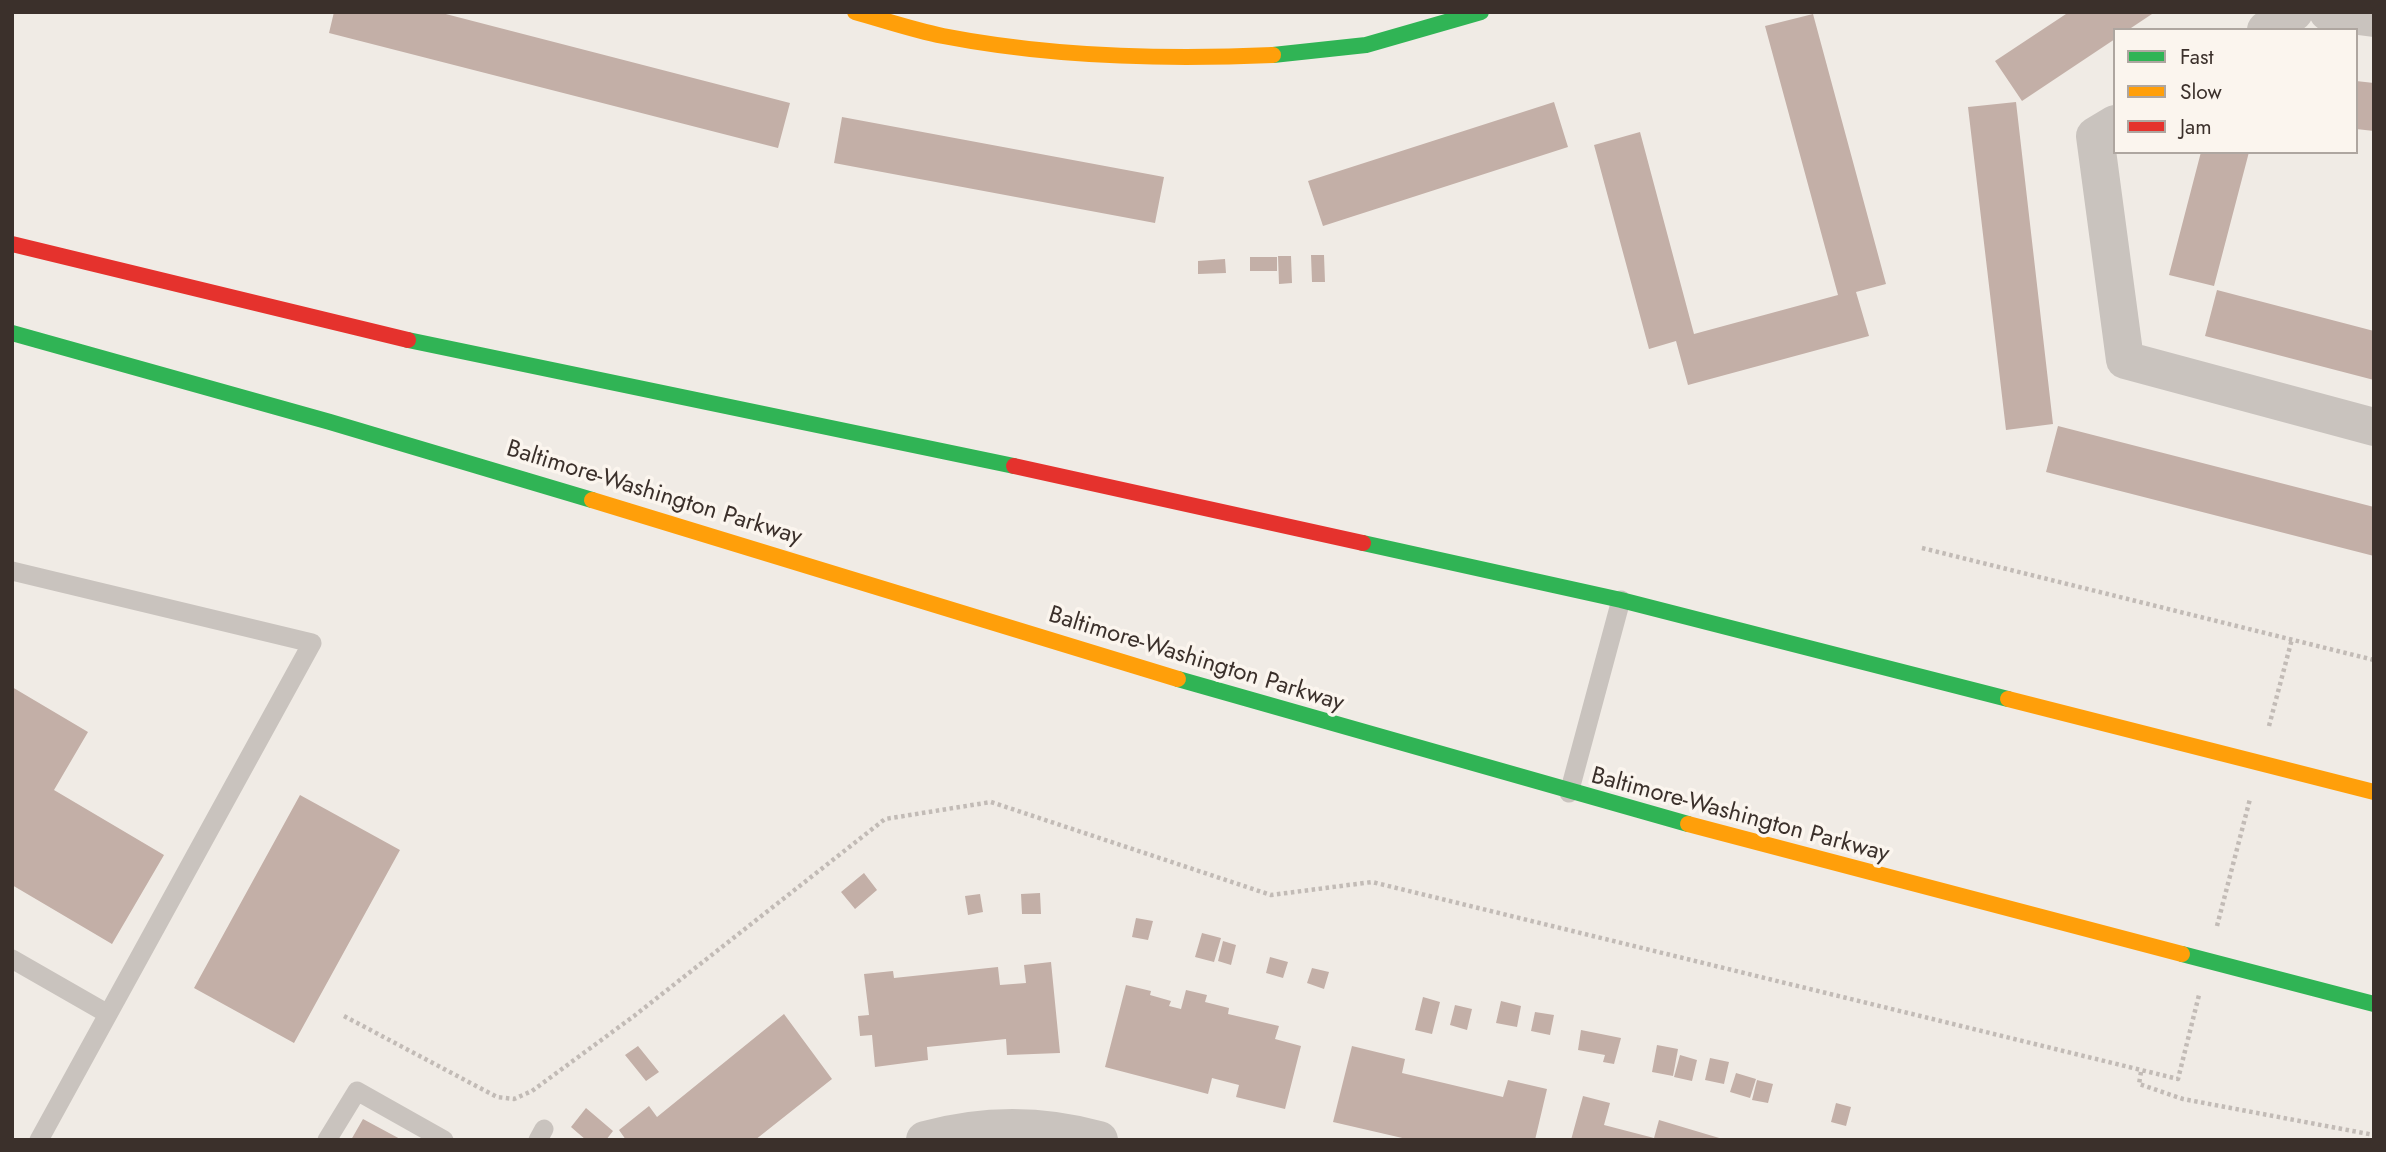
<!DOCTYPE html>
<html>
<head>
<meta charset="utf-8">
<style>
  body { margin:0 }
  #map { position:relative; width:2386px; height:1152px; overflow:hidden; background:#f0ebe5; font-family:Jost,sans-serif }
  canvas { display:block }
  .frame { position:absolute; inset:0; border:14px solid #3b302b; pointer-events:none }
  .legend { position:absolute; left:2113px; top:28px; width:245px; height:126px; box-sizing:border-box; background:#fbf5ee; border:2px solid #aea6a0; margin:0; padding:9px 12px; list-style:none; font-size:21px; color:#3b302b }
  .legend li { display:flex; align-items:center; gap:14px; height:35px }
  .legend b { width:35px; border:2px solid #aea6a0 }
</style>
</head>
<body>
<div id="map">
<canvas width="2386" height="1152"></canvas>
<div class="frame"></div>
<ul class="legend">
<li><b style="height:9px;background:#30b455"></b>Fast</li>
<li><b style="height:9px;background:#ff9f0a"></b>Slow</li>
<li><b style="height:9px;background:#e5322d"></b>Jam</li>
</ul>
</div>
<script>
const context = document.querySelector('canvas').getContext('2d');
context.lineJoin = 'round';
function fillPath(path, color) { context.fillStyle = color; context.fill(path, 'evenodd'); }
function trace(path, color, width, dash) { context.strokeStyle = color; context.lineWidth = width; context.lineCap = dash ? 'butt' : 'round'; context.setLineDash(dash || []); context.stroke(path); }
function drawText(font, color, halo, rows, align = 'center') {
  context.font = font + ' Jost,sans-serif'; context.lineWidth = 7; context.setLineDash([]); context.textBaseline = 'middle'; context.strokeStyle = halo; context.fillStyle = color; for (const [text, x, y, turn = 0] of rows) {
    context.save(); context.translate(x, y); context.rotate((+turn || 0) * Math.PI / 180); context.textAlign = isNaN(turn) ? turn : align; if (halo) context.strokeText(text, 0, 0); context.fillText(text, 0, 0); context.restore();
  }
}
fillPath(new Path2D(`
  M334,12H438L790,103L778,148L329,33Z
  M2069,12H2155L2128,30H2115V39L2022,101L1995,61Z
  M1813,14L1886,284L1856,292L1869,336L1688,385L1676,341L1649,349L1594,145L1640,132L1694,334L1838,295L1765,26Z
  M2356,81L2374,83V131L2356,129Z
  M1554,102L1568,147L1323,226L1308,181Z
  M2016,102L2053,424L2006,430L1968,107Z
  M842,117L1164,177L1155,223L834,163Z
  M2201,152H2249L2214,286L2169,275Z
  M1311,255H1324L1325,282H1312Z
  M1278,256H1291L1292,283L1279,284Z
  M1250,257H1277V271H1250Z
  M1225,259L1226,273L1198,274V261Z
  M2217,290L2374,331V380L2205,336Z
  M2058,426L2374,507V556L2046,472Z
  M12,687L88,732L54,790L164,855L112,944L12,885Z
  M300,795L400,850L294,1043L194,988Z
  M864,873L877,890L855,909L841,892Z
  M1040,893L1041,914H1022L1021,894Z
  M980,894L983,912L968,915L965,896Z
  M1136,918L1153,921L1148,940L1132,937Z
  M1202,933L1221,938L1214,962L1195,957Z
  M1223,941L1236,945L1231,965L1218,961Z
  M1270,957L1288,962L1283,978L1266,973Z
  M1051,962L1060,1053L1007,1055L1006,1039L927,1047L928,1060L875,1067L872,1035L860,1036L858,1016L869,1015L864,974L893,971L894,978L998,967L1000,985L1026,983L1024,965Z
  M1312,968L1329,972L1324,989L1307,983Z
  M1126,985L1151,991L1150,995L1171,1001L1169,1006L1181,1009L1186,990L1207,995L1205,1002L1229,1008L1228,1014L1279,1026L1275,1039L1301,1046L1285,1109L1236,1097L1239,1085L1212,1078L1208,1094L1105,1067Z
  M1423,997L1440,1002L1432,1034L1415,1030Z
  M1501,1001L1521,1006L1517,1027L1496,1023Z
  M1455,1005L1472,1009L1467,1030L1450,1025Z
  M1535,1012L1554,1015L1550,1035L1531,1031Z
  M784,1014L832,1079L755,1140H626L619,1130L649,1106L657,1117Z
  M1581,1030L1621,1038L1614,1064L1603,1062L1605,1055L1578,1050Z
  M1657,1045L1678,1049L1673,1076L1652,1072Z
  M638,1046L659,1072L646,1081L625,1055Z
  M1352,1046L1405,1059L1402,1073L1503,1097L1508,1080L1547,1089L1535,1140H1411L1333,1122Z
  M1680,1055L1697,1060L1692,1081L1674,1077Z
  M1710,1058L1729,1062L1724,1084L1705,1080Z
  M1736,1073L1756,1079L1750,1098L1730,1092Z
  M1757,1080L1773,1084L1768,1103L1752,1100Z
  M1583,1096L1610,1103L1604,1125L1654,1138L1659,1120L1726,1140H1571Z
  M1836,1103L1851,1107L1846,1126L1831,1122Z
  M586,1108L613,1131L606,1140H586L571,1127Z
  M363,1119L402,1140H351Z`), '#c3afa7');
trace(new Path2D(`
  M1922,548L2374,660
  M2269,726L2292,639
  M2217,926L2250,799
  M344,1016L497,1097L514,1099L532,1091L634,1016L885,819L991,802L1271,895L1372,882L2178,1079L2199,995
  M2141,1072L2139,1084L2183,1099L2374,1135`), '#c2bbb6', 4.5, [3.5, 3.5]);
trace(new Path2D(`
  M12,571L312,643L39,1140
  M1569,793L1621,600
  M12,959L108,1014
  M327,1140L357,1091L444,1140
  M538,1140L544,1129`), '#c9c3be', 19);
trace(new Path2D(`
  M2328,12L2374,18
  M2266,30L2294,12
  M2115,124L2095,136L2125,360L2374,427
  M925,1140C983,1124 1042,1124 1099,1140`), '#c9c3be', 38);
trace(new Path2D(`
  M1273,55L1366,45L1481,12
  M12,333L330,422L592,500
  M408,340L1014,466
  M1363,543L1621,600L2008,699
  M1178,679L1688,824
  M2182,954L2374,1004`), '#30b455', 16);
trace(new Path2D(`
  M855,12C884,20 913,30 943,36C1051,57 1163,60 1273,55
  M592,500L1178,679
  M2008,699L2374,792
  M1688,824L2182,954`), '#ff9f0a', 16);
trace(new Path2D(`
  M12,244L408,340
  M1014,466L1363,543`), '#e5322d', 16);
drawText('24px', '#3b302b', '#fbf5ee', [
  ["Baltimore-Washington Parkway",654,494,17],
  ["Baltimore-Washington Parkway",1196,660,17],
  ["Baltimore-Washington Parkway",1740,816,15]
]);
</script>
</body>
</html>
